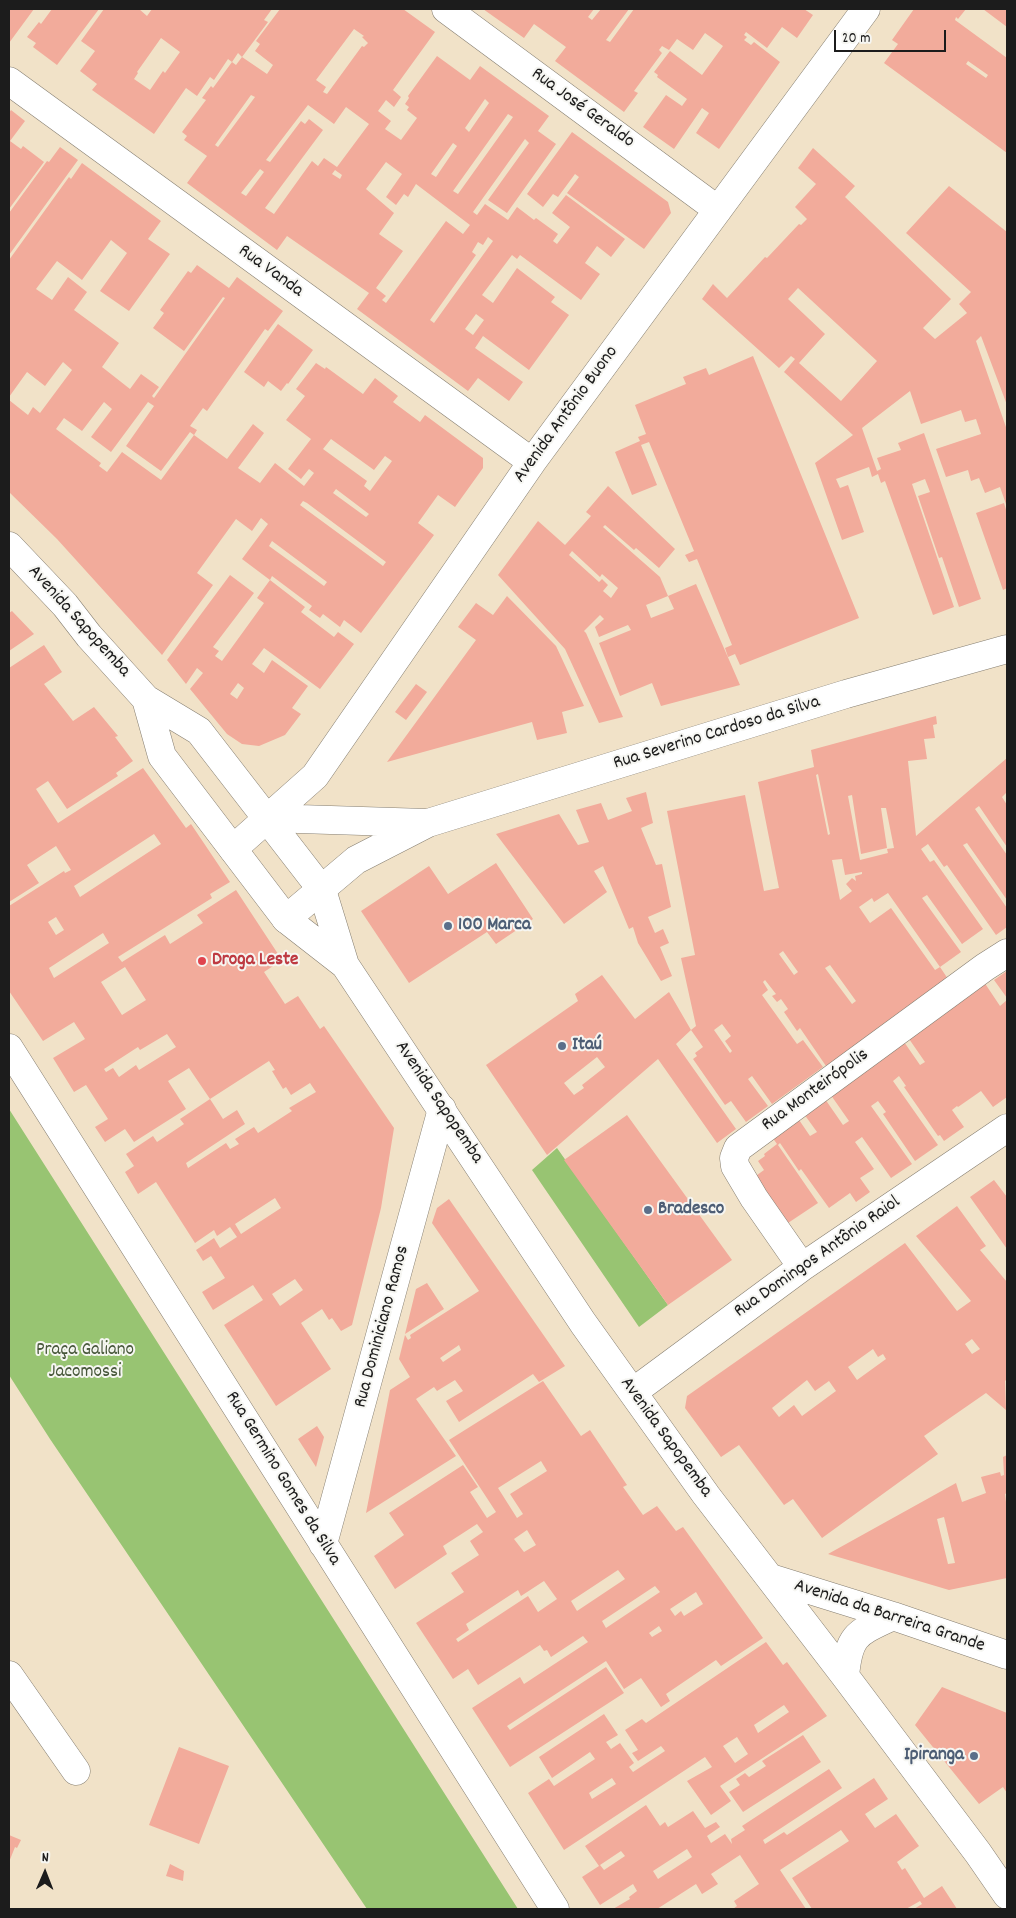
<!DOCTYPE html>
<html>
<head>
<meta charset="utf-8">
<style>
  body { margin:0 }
  #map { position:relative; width:1016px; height:1918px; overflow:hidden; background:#f1e2c8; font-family:Dekko,sans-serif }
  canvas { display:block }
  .frame { position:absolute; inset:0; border:10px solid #1c1c1c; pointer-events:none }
  .north { position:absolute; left:20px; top:1848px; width:50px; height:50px; -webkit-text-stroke:4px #f6f6f2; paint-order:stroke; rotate:1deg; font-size:14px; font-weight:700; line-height:20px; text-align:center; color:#1c1c1c }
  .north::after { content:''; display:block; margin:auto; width:18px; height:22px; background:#1c1c1c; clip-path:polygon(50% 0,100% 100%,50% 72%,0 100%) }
  .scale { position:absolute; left:834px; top:30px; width:112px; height:22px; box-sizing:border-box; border:2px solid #1c1c1c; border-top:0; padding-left:6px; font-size:15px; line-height:18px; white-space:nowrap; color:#1c1c1c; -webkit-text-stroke:4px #f6f6f2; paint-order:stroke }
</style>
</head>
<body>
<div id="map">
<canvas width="1016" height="1918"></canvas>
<div class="frame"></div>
<div class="north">N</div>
<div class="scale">20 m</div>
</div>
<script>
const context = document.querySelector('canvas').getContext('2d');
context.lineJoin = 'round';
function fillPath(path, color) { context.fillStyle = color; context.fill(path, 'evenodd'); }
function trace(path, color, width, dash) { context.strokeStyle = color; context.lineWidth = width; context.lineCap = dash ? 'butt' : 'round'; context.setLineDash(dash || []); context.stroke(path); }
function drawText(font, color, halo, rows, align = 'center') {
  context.font = font + ' Dekko,sans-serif'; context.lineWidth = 4; context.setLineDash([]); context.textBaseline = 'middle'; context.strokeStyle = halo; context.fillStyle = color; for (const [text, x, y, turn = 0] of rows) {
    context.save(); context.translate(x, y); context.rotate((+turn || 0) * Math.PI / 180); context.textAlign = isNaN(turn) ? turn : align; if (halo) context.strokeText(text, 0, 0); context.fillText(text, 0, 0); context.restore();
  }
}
fillPath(new Path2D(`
  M9,1109L518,1909H367L50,1439L9,1375Z
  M557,1148L668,1305L639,1327L532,1170Z`), '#98c472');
fillPath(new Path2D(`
  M9,9H34L9,43Z
  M52,9H99L57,65L33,47L36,43L27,37L39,22L41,24Z
  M104,9H139L147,16L152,9H272L264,20L268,22L242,57L238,53L232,62L236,65L242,57L267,74L273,65L255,51L260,44L256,41L280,9H403L435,32L393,90L401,97L394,107L386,100L378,111L391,121L385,129L401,140L417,118L407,110L409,107L405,104L409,98L408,96L437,56L470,80L480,66L549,116L538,131L556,144L507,213L488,200L529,143L525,139L473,212L477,215L485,204L508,220L517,207L534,220L536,218L558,234L553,241L557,244L570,227L552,213L566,195L625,239L611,257L597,246L585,263L600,274L581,300L520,255L517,259L512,255L482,295L493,303L517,268L555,297L551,302L569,315L529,370L483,336L475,348L523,382L509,401L478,378L468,391L357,309L369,293L287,236L277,250L187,183L207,156L184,140L187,136L182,132L206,100L202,98L211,86L213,88L232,62L228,59L214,80L210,77L197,96L186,88L154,134L92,90L97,84L80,71L95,51L81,41ZM354,29L364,36L362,37L368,43L364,47L362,46L327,94L323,92L326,87L316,80ZM161,38L180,52L165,73L163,71L150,90L134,79L138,73L137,72ZM251,95L255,97L218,147L215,145ZM485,99L489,103L469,132L465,128ZM308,105L334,124L346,107L369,124L337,167L324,158L318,166L312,161L274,214L265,208L323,130L309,119L305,124L301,121L270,162L266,160ZM508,114L513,117L458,194L453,191ZM453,143L457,146L436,177L431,174ZM386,162L402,174L386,197L396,205L404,194L408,197L416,184L470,225L463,234L446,221L386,303L382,300L386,296L376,288L403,251L379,234L394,213L366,189ZM260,169L264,172L246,196L241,193ZM335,170L342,175L340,179L332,174ZM488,237L493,241L434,323L430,320L476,255L472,252L478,242L483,245ZM476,314L484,320L473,335L465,329Z
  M483,9H594L588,17L592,20L601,9H629L606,40L610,42L634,9H804L813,15L797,38L782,27L767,48L746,32L744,35L747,37L744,40L751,45L754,42L780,62L719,149L696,133L709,113L702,108L674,149L643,127L666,95L682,106L687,99L657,77L658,75L654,72L670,51L702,75L723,46L705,33L693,50L677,39L669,50L662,46L659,50L662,53L634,91L638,93L624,112L555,61L566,47L534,24L524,38Z
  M914,9H966L958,19L956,17L955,20L1007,58V153L884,63L898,44L892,40ZM968,61L988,75L986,78L966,64Z
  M983,9H1007V27Z
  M11,110L25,121L10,141L21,149L23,146L44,162L9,209V113Z
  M572,132L668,202L671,213L644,249L567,193L579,177L575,174L558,197L553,194L543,207L527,194Z
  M60,147L78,160L9,255V213L47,161L49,162Z
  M813,148L855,186L845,197L951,299L923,328L935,339L967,313L959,304L971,292L906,233L949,186L1007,232V405L981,336L976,341L1007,430V507L1000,487L985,493L979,478L971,481L968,470L946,477L936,449L981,434L976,419L965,422L961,410L921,424L910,391L862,428L877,471L881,469L877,458L901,450L898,443L924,433L981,599L959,607L942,557L939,558L918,496L930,492L925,479L912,484L954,607L933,615L885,481L881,483L878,474L872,477L869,467L836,479L840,488L848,485L864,532L842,540L815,463L853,435L784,372L795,359L791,356L779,368L702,299L713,284L727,298L765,257L767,258L799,224L801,225L807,219L795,207L816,184L798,168ZM798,288L877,361L841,401L799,363L825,334L788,299Z
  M82,163L161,221L148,239L170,254L129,311L100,291L127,253L111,240L82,280L57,261L36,289L52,300L68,277L87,292L74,310L119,343L102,367L130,389L141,374L159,387L152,396L154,398L225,298L223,297L184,351L153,328L164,313L160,310L188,271L191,273L197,265L229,288L237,277L283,311L268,331L265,329L207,411L203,408L190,426L197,430L194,435L190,432L161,471L126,446L154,406L148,402L111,452L91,437L112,409L104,402L82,431L64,418L56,429L101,463L99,466L107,472L122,452L161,480L194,435L227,459L253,424L264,433L238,468L260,483L275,463L304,486L314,473L309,469L301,479L288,469L311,439L286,420L305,396L296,389L316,363L325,369L326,367L363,394L375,378L398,396L393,402L420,422L425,415L483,458V468L455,507L438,495L418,523L434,535L361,633L344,620L340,627L323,614L320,618L309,610L312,606L272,576L270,580L242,559L268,524L261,518L252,531L236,519L197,573L213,585L162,655L57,539L9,492V400L28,415L33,407L40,413L72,370L63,362L45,386L27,372L9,397V260L69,177L71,179ZM331,439L374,470L385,456L392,461L370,491L364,486L367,481L323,449ZM336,489L369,514L366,517L333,493ZM303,501L307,503L386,562L383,566L300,505ZM272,541L327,582L324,586L269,546Z
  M278,324L313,350L288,384L287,383L281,391L268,381L264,387L244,372Z
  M753,356L859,618L740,665L735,654L728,657L725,648L732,645L697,559L689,562L685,555L694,551L649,442L641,445L657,485L632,495L615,452L640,441L638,437L646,434L635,405L686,384L683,377L706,368L709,375Z
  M608,486L675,549L659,568L636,548L634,550L605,525L603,527L660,577L668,596L696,584L740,685L661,706L652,683L620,696L599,643L631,630L628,625L599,637L595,627L604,619L600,615L584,631L586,633L623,717L599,723L565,649L498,575L538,521L565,545L591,516L586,512ZM572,551L600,577L602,574L618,588L611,598L603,591L608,585L602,579L599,582L569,555ZM668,596L674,609L651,618L646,605Z
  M1004,503L1007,513V588L1003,590L976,513Z
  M230,575L254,593L213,647L219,651L215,656L222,661L264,603L257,598L270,580L305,607L301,612L334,637L338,632L354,644L320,689L264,648L252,664L264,673L272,660L308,686L292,708L301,714L285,735L259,746L242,744L227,734L190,689L203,673L197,668L186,684L167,660ZM238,683L244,688L237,699L230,694Z
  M507,596L556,646L584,706L562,712L567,733L537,740L532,722L387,762L476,640L458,627L476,603L493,615Z
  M12,611L34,634L9,651V613Z
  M44,645L62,672L44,684L73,721L94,707L118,736L115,737L133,761L116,773L118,776L67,809L48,781L36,789L58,823L143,768L186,828L191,824L230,882L210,894L212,898L118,957L122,962L165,935L170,944L203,923L197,915L236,890L282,960L264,972L285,1004L298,996L320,1029L324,1026L394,1128L381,1208L352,1325L341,1331L332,1318L329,1320L322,1309L301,1323L331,1369L276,1406L224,1325L263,1300L253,1285L213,1310L202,1292L225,1278L211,1256L203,1261L196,1250L214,1238L220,1248L237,1237L230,1227L217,1236L214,1230L195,1243L156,1182L138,1194L125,1172L134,1166L126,1154L153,1136L157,1142L184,1124L180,1119L210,1099L189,1068L168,1081L186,1109L134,1142L125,1129L105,1142L95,1127L108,1119L86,1085L74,1092L53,1058L85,1039L74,1022L43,1041L9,991V906L64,871L65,873L71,870L56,846L27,865L39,883L9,902V668ZM154,834L161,844L80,897L74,886ZM56,917L64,930L56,935L48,922ZM103,933L109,943L54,978L49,968ZM125,967L146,1000L122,1015L101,982ZM167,1034L176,1047L139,1070L136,1065L119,1077L113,1068L106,1072L104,1069L138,1047L140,1050ZM269,1061L275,1070L272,1071L283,1089L286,1087L291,1095L310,1083L316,1092L289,1108L292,1111L258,1133L254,1127L235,1139L239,1144L230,1149L226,1143L188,1168L186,1163L245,1124L237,1110L223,1119L210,1099ZM275,1198L281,1208L241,1234L235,1224ZM295,1279L303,1290L280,1306L272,1294Z
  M416,684L427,692L406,720L395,712Z
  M936,716L937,724L933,725L935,738L924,739L927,759L908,761L916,836L1007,758V792L1002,797L1007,805V847L979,806L975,809L1007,855V900L967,843L963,845L1007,908V927L996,935L947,865L944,867L928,844L921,849L930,862L934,860L983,929L962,944L927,895L922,898L961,952L940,967L888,893L874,902L872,898L859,907L870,923L891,908L935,970L940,967L948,979L826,1066L800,1028L797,1031L784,1012L788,1009L781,999L777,1002L772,996L776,994L765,980L763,982L768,990L762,995L797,1044L803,1040L823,1067L772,1104L752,1076L748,1079L768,1106L746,1122L731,1101L725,1105L693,1059L697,1056L695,1053L703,1047L691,1030L696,1026L681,958L695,955L667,811L745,795L764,891L779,888L758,782L814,767L811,750ZM818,774L830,834L828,835L816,775ZM852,795L861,854L887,848L881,808H886L894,848L887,849L888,853L860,860L848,796ZM842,859L845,875L862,872V874L855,876L856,881L852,878L846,884L852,891L840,900L832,860ZM783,951L798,972L794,975L779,954ZM830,965L856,1001L852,1004L825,968ZM722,1024L731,1036L725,1041L732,1051L730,1053L714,1030Z
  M646,792L653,823L641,828L656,865L662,864L671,907L648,917L655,933L663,929L669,943L660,947L672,976L661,981L638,943L633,927L629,929L603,866L594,871L607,892L564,924L496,834L559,814L578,845L589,842L576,810L601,803L608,820L632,811L626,798Z
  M496,863L533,919L496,944L487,932L409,983L361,911L429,866L448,894Z
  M1007,971V998L994,980Z
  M602,975L635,1019L669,992L691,1030L676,1044L736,1129L717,1143L658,1059L547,1155L486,1065L578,1001L575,994ZM597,1057L605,1067L582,1085L584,1088L574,1095L564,1083Z
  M984,982L1000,1006L1007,1000V1097L993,1107L981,1091L958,1107L957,1106L952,1110L964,1127L944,1141L940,1135L938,1136L904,1087L906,1086L899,1076L893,1081L938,1145L915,1161L883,1114L886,1112L878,1101L871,1106L912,1164L891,1178L862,1137L855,1142L874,1169L860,1178L870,1192L856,1202L850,1193L829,1208L801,1169L799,1171L780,1143L778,1145L818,1203L785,1225L753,1178L764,1170L758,1161L765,1156L764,1154L777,1144L769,1133L795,1114L810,1136L817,1132L804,1114L825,1099L843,1125L849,1121L828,1091L902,1039L920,1065L925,1062L907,1036Z
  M627,1115L732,1260L668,1305L564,1160Z
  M994,1180L1007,1197V1249L970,1197Z
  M449,1199L565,1366L539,1382L533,1374L459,1422L446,1401L463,1391L455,1380L437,1391L434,1387L416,1399L456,1456L366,1513L390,1390L410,1377L399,1359L405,1335L408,1340L411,1338L410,1335L479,1291L432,1223L437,1208ZM459,1345L461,1350L443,1362L440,1358Z
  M957,1206L986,1246L980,1250L1007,1282V1379L1005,1381L1006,1410L986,1393L924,1436L938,1454L822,1538L793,1499L784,1505L739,1445L721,1457L685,1408L687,1396L905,1243L957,1311L971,1301L916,1236ZM972,1339L980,1349L972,1354L965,1344ZM873,1349L878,1357L883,1354L886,1359L857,1380L848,1367ZM807,1380L815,1391L829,1381L836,1391L802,1416L794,1405L779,1417L772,1408Z
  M427,1283L444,1309L405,1334L416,1289Z
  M543,1381L581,1436L590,1430L627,1485L623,1487L643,1515L657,1506L676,1531L683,1527L763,1638L721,1666L716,1660L666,1694L670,1701L661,1707L641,1678L624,1689L606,1661L507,1726L510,1730L606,1667L624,1693L510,1767L472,1708L520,1677L524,1684L588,1642L583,1636L551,1657L547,1650L544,1651L540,1645L478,1685L468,1669L453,1679L416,1623L464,1592L451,1573L479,1555L470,1541L483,1532L477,1524L443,1546L447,1554L395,1589L374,1556L404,1535L389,1513L463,1465L478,1487L470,1492L487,1518L496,1512L449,1440ZM541,1461L547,1471L510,1494L523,1514L517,1518L498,1488ZM527,1530L536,1545L524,1552L514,1539ZM618,1570L625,1579L577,1611L571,1601ZM544,1581L557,1599L538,1612L528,1596L458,1642L456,1639L469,1630L466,1624L518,1590L521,1596ZM655,1586L660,1592L606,1628L602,1621ZM696,1592L703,1604L684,1616L681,1611L675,1616L670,1609ZM659,1626L662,1631L652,1637L649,1633Z
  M317,1426L324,1437L316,1467L298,1439Z
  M1007,1455V1493L1005,1494L1006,1502H1007V1578L949,1590L828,1554L956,1483L962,1502L986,1493L981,1477L1000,1472L1001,1476L1004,1475L1003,1457ZM944,1517L955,1563L948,1564L937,1519Z
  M766,1642L783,1665L787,1662L827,1716L720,1786L731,1801L711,1815L687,1781L712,1767L705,1757L564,1850L528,1793L549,1779L554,1786L595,1759L590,1752L552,1778L539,1757L604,1714L618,1735L606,1742L611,1749L620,1743L634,1763L629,1767L633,1772L665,1751L661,1746L638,1761L632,1753L638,1750L625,1730L642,1719L646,1723ZM784,1705L789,1712L758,1733L754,1725ZM737,1737L748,1754L735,1763L723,1746ZM612,1778L616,1784L592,1799L589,1793Z
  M942,1687L1007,1713V1793L1003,1787L979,1804L915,1725Z
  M803,1735L821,1762L743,1812L729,1792L740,1785L736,1779L745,1773L749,1777L766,1766L762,1761Z
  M179,1747L229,1766L199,1844L149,1825Z
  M829,1769L842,1788L763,1840L765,1844L784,1832L787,1835L874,1778L888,1799L865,1814L875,1828L896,1814L919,1846L897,1862L902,1870L905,1868L924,1898L942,1886L957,1909H914L922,1904L920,1901L906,1909H812L792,1878L849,1841L841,1830L780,1870L806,1909H733L737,1906L734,1901L759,1884L740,1855L711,1874L718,1884L702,1894L696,1884L657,1909H613L630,1899L629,1897L637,1891L633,1884L600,1905L582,1877L599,1866L585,1846L646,1805L660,1826L665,1822L668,1827L693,1811L705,1828L716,1822L720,1827L707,1836L711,1843L725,1834L732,1844L731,1839L745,1830L742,1826ZM687,1849L692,1857L658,1879L653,1871ZM621,1851L625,1856L604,1870L600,1865Z
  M9,1835L21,1840L17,1848L15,1847L9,1862Z
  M170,1864L184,1871L183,1881L166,1876Z`), '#f2ab9b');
const street = new Path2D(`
  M446,9L718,210
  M9,81L532,462
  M267,818L426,823
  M233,849L315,776L532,462L866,9
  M286,919L356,860L428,823L846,694L1007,649
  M9,1048L555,1909
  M802,1267L754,1198L735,1166L734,1158L738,1148L985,967L1007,953
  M633,1392L802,1267L1007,1128
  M323,1544L442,1109
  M9,1675L76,1771`);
const secondary = new Path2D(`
  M9,546L65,605L89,636L146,699L199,731L322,890L345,965L583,1323L706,1495L845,1676L978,1853L1007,1895
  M146,699L162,756L286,919L345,965
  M771,1578L893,1616L1007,1655
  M845,1676C849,1634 857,1633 893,1616`);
trace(street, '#867f72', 29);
trace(secondary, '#867f72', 29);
trace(street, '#fff', 28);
trace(secondary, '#fff', 28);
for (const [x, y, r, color] of [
  [448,926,5,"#5c6f8a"],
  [202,961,5,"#e0444e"],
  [562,1046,5,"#5c6f8a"],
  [648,1210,5,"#5c6f8a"],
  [974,1756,5,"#5c6f8a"]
]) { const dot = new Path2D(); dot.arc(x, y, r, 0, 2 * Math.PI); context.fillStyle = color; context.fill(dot); trace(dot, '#f6f6f2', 2); }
drawText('19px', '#1c1c1c', '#f6f6f2', [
  ["Rua José Geraldo",582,109,36],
  ["Rua Vanda",270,272,36],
  ["Avenida Antônio Buono",567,415,-54],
  ["Avenida Sapopemba",78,622,48],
  ["Rua Severino Cardoso da Silva",717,734,-17],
  ["Rua Monteirópolis",816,1091,-36],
  ["Avenida Sapopemba",438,1103,56],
  ["Rua Domingos Antônio Raiol",818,1258,-35],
  ["Rua Dominiciano Ramos",383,1327,-75],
  ["Avenida Sapopemba",665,1438,54],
  ["Rua Germino Gomes da Silva",282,1479,58],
  ["Avenida da Barreira Grande",889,1617,18]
]);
drawText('bold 19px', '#4e5e75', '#f6f6f2', [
  ["100 Marca",458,926],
  ["Itaú",572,1046],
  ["Bradesco",658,1210],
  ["Ipiranga",964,1756,"right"]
], 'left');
drawText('bold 19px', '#be3a42', '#f6f6f2', [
  ["Droga Leste",212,961]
], 'left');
drawText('19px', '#47573a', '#f6f6f2', [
  ["Praça Galiano",85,1351],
  ["Jacomossi",85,1373]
]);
</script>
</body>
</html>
